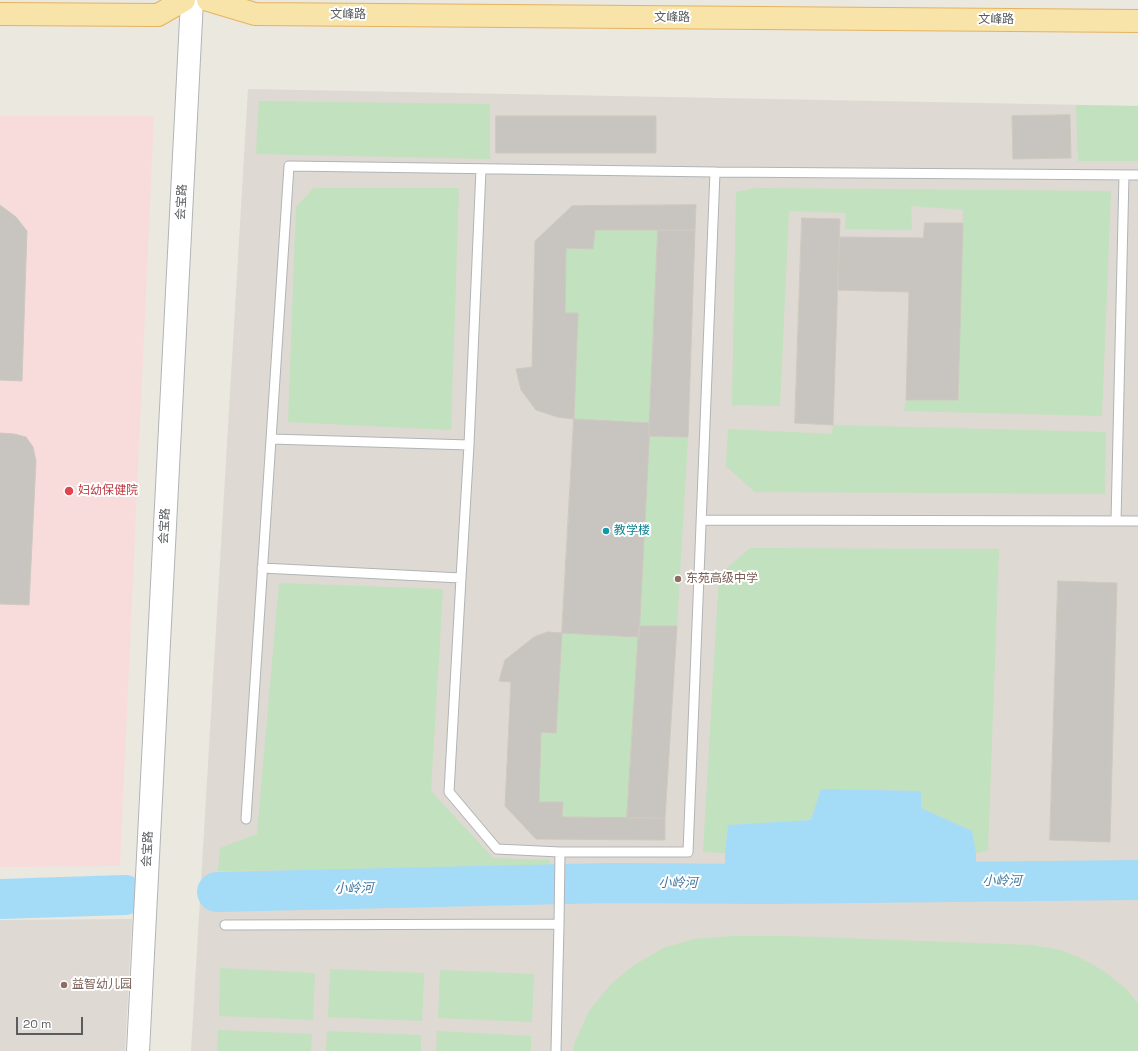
<!DOCTYPE html>
<html>
<head>
<meta charset="utf-8">
<style>
  body { margin:0 }
  #map { position:relative; width:1138px; height:1051px; overflow:hidden; background:#ebe8e0; font-family:"Space Grotesk",sans-serif }
  canvas { display:block }
  .scale { position:absolute; left:16px; top:1017px; width:67px; height:18px; box-sizing:border-box; border:2px solid #595d60; border-top:0; padding-left:5px; font-size:12px; line-height:14px; white-space:nowrap; color:#595d60; -webkit-text-stroke:3px #fff; paint-order:stroke }
</style>
</head>
<body>
<div id="map">
<canvas width="1138" height="1051"></canvas>
<div class="scale">20 m</div>
</div>
<script>
const context = document.querySelector('canvas').getContext('2d');
context.lineJoin = 'round';
function fillPath(path, color) { context.fillStyle = color; context.fill(path, 'evenodd'); }
function trace(path, color, width, dash) { context.strokeStyle = color; context.lineWidth = width; context.lineCap = dash ? 'butt' : 'round'; context.setLineDash(dash || []); context.stroke(path); }
function drawText(font, color, halo, rows, align = 'center') {
  context.font = font + ' "Space Grotesk","Noto Sans SC",sans-serif'; context.lineWidth = 4; context.setLineDash([]); context.textBaseline = 'middle'; context.strokeStyle = halo; context.fillStyle = color; for (const [text, x, y, turn = 0] of rows) {
    context.save(); context.translate(x, y); context.rotate((+turn || 0) * Math.PI / 180); context.textAlign = isNaN(turn) ? turn : align; if (halo) context.strokeText(text, 0, 0); context.fillText(text, 0, 0); context.restore();
  }
}
fillPath(new Path2D(`
  M248,89L1138,106V1051H191Z
  M132,919L125,1051H0V920Z`), '#ded9d2');
fillPath(new Path2D(`
  M0,116H154L120,866L0,867Z`), '#f8dcdc');
fillPath(new Path2D(`
  M259,101L490,104V159L256,154Z
  M1076,105L1138,106V161H1078Z
  M314,188H459L451,430L288,422L296,207Z
  M756,188L1111,191L1102,416L904,411L906,400H958L963,210L911,206L912,230L845,229L846,213L789,211L780,406L732,405L736,192Z
  M595,230H658L650,423L574,419L578,313H565L566,248L593,249Z
  M833,425L1106,432L1105,494L755,492L726,466L728,429L832,434Z
  M649,436L688,437L677,626H639Z
  M750,548L999,549L988,851L976,853L972,831L921,808V791L821,789L811,820L728,825L725,853L703,852L719,575Z
  M279,583L443,589L431,791L493,858L549,860L552,868L218,871L220,848L257,834Z
  M562,633L639,637L627,818L562,817L563,802H539L541,732L556,733Z
  M732,936H786L1032,945L1061,950L1082,959L1102,970L1125,988L1138,1003V1051H573L574,1044L589,1011L611,984L633,966L663,948L694,939Z
  M220,968L315,973L313,1020L219,1016Z
  M330,969L424,973L422,1021L328,1017Z
  M440,970L534,974L532,1022L438,1018Z
  M218,1030L312,1034L311,1051H217Z
  M327,1031L421,1035V1051H326Z
  M437,1031L531,1036V1051H436Z`), '#c2e1be');
fillPath(new Path2D(`
  M821,789L921,791V808L972,831L976,853V882L725,884V853L728,825L811,820Z`), '#a4dbf7');
trace(new Path2D(`
  M217,892L610,883L768,884L1138,880
  M0,899L125,895`), '#a4dbf7', 40);
const building = new Path2D(`
  M1070,115L1071,158L1013,159L1012,116Z
  M496,116H656V153H496Z
  M0,205L16,217L27,231L22,381L0,380Z
  M696,205L695,230H595L593,249L566,248L565,313H578L574,419L557,417L536,410L521,390L516,369L532,367L535,241L572,206Z
  M802,218L840,219L833,425L795,423Z
  M925,223H963L958,400H906L909,292L838,290L839,237L923,238Z
  M658,230H695L688,437L649,436Z
  M574,419L650,423L639,637L562,633Z
  M0,433L14,434L26,437L33,447L36,461L29,605L0,604Z
  M1058,581L1117,583L1110,842L1050,840Z
  M639,626H677L665,818H627Z
  M548,632L562,633L556,733L541,732L539,802H563L562,817L665,818V840L536,839L505,806L511,682L499,681L505,660L534,637Z`);
fillPath(building, '#c8c5c0');
trace(building, '#cfc9bf', 1);
const service = new Path2D(`
  M715,172L1138,175
  M271,439L469,445
  M701,520L1138,521
  M1116,521L1124,175
  M461,578L469,445L481,169
  M246,819L289,166L715,172L688,852H560L497,849L449,792L461,578L262,568
  M559,924L560,852
  M225,925L559,924L556,1051`);
const tertiary = new Path2D(`
  M138,1051L192,0`);
const primary = new Path2D(`
  M208,0L255,14L1138,21
  M0,14L158,15L184,0`);
trace(service, '#b1b4b7', 11);
trace(tertiary, '#b1b4b7', 24);
trace(primary, '#e5b35f', 24);
trace(service, '#fff', 9);
trace(tertiary, '#fff', 22);
trace(primary, '#f8e3a8', 22);
for (const [x, y, r, color] of [
  [69,491,5,"#e0444e"],
  [606,531,4,"#0f9aa8"],
  [678,579,4,"#8d6e63"],
  [64,985,4,"#8d6e63"]
]) { const dot = new Path2D(); dot.arc(x, y, r, 0, 2 * Math.PI); context.fillStyle = color; context.fill(dot); trace(dot, '#fff', 1.5); }
drawText('12px', '#595d60', '#fff', [
  ["文峰路",348,15],
  ["文峰路",672,18],
  ["文峰路",996,20],
  ["会宝路",182,202,-87],
  ["会宝路",165,526,-87],
  ["会宝路",148,849,-87]
]);
drawText('12px', '#be3a42', '#fff', [
  ["妇幼保健院",78,491]
], 'left');
drawText('12px', '#0d838f', '#fff', [
  ["教学楼",614,531]
], 'left');
drawText('12px', '#785e54', '#fff', [
  ["东苑高级中学",686,579],
  ["益智幼儿园",72,985]
], 'left');
drawText('italic 13px', '#41789f', '#fff', [
  ["小岭河",1002,881],
  ["小岭河",678,883],
  ["小岭河",354,889,-1]
]);
</script>
</body>
</html>
